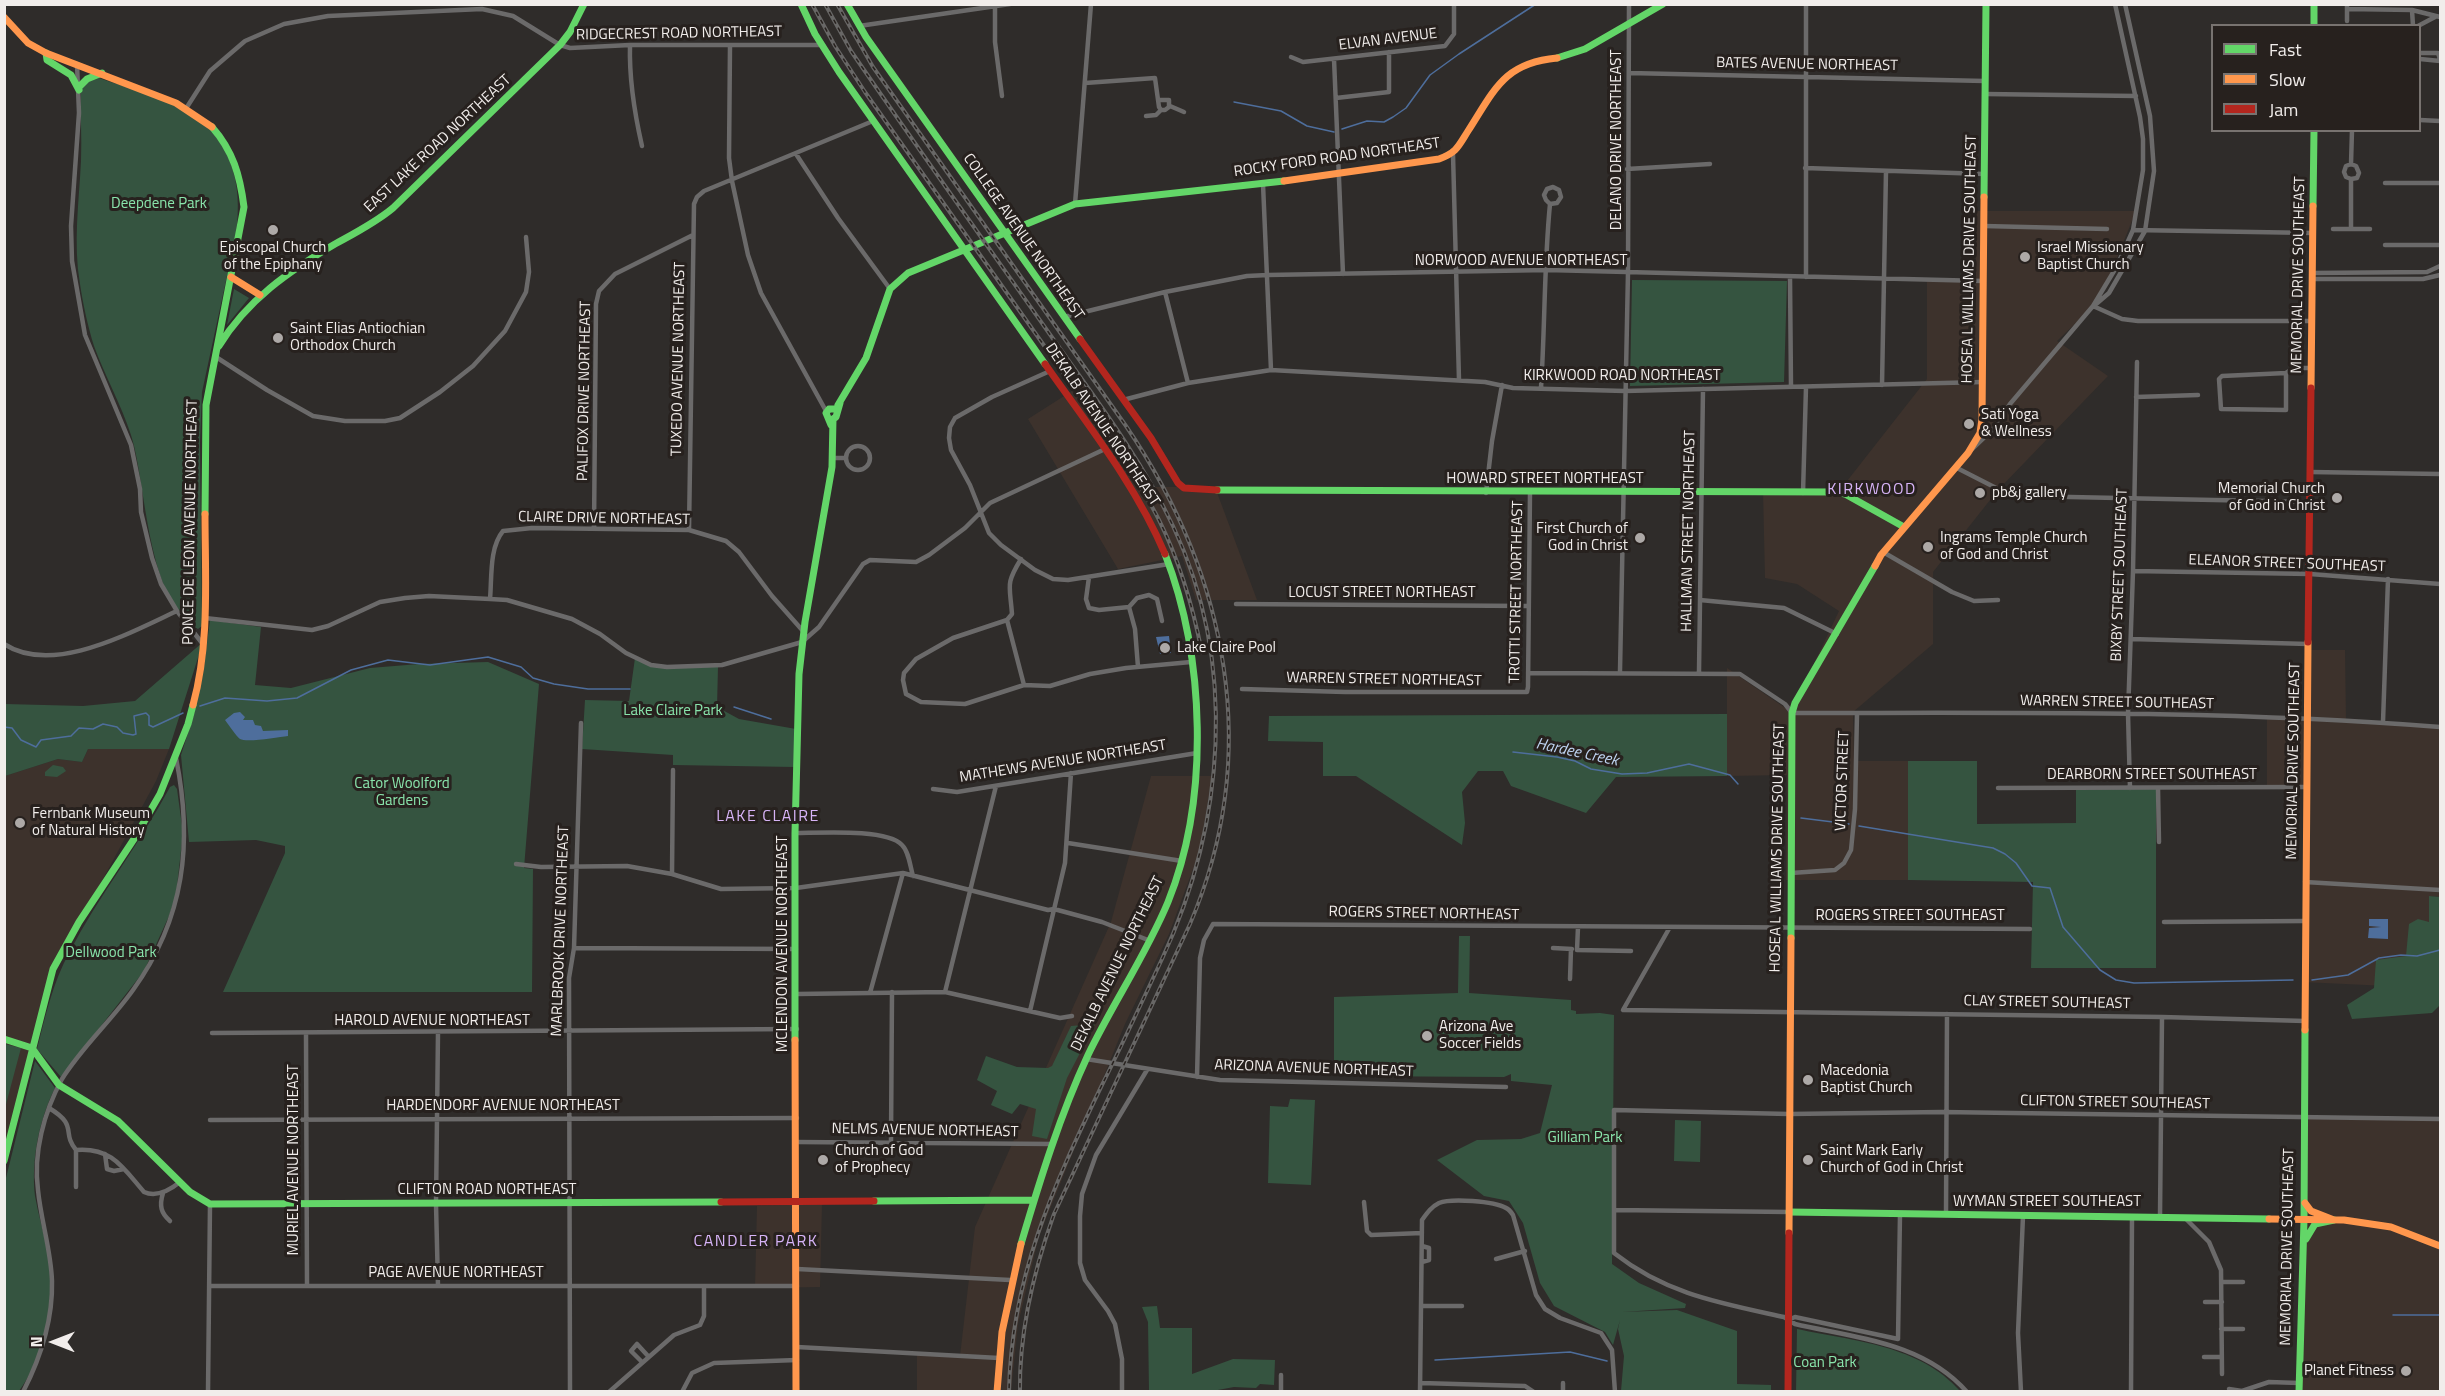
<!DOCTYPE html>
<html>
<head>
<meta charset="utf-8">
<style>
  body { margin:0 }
  #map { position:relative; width:2445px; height:1396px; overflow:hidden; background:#2f2c2a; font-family:"Titillium Web",sans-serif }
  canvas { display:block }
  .frame { position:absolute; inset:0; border:6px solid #f1edeb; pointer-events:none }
  .legend { position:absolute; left:2211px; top:24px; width:210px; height:108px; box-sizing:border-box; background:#27211e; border:2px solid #787370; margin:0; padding:8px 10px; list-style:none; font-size:18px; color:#f1edeb }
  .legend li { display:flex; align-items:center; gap:12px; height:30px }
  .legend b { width:30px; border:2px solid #787370 }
  .north { position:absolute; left:24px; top:1312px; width:60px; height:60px; -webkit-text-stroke:4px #27211e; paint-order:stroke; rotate:270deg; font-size:16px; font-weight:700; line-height:24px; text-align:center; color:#f1edeb }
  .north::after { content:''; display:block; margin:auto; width:21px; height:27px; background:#f1edeb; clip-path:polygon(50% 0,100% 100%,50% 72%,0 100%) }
</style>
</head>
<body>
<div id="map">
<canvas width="2445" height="1396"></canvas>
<div class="frame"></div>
<ul class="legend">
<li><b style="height:8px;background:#63d668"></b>Fast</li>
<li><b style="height:8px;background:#ff974d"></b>Slow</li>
<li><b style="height:8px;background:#b3261e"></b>Jam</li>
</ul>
<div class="north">N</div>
</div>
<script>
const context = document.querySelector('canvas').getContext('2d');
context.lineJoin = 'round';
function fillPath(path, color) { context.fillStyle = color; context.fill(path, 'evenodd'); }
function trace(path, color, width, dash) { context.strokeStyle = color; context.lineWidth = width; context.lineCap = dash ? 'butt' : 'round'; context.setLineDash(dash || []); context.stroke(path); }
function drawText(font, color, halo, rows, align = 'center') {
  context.font = font + ' "Titillium Web",sans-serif'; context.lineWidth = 6; context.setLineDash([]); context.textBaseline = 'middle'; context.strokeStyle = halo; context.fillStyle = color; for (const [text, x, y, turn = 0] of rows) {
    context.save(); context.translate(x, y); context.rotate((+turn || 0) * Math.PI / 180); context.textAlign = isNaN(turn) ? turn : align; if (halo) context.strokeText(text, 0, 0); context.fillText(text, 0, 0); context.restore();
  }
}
fillPath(new Path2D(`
  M1976,211H2136L2100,300L2057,341L2108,376L1998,490L1933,572V644L1853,712L1854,761H1908V880H1786L1787,775L1727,776V668L1791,712L1839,611L1797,584L1765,578L1763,491L1840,490L1927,379V278L1976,279Z
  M1083,384L1128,444L1151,487H1215L1257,600H1196L1182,556L1118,569L1028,419Z
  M2308,650H2345L2346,719L2440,725V897L2430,896L2429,988L2303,982L2304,787L2267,786V716L2305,717Z
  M88,749H169L156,781L52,973L5,1151V776L58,759L82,762Z
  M1151,776H1212L1200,850L1169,934L1125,1024L1039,1236L1018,1324L1011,1391H917V1352L960,1356L975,1227L1111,922Z
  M2302,1116L2440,1120V1391L2299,1392Z
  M822,1204L820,1287L755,1288L757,1206Z`), '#3d322c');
fillPath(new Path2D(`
  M99,78C127,88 160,95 185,110C232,138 243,183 236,234L202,392L200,442L202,626L198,629C146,601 147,485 131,435C121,404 105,376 94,346C88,327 83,304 80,284C73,243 79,202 81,161C82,137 80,112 81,88L83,84Z
  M1632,280L1787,281L1784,382L1630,386Z
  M234,289L249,298L227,325Z
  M210,620L261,627L255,685L291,688L370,668L419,664L488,662L539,684L524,868L533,869L532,992H223L285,853V846L256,840L189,842L181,755L194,714L203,674Z
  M203,642L169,749H88L82,762L58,759L5,776V704L83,706L135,701Z
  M635,658L655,666L718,667L717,707L739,719L796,729L795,767L673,765V755L582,749L585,700L629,701Z
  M1727,714V776L1616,777L1586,813L1511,786L1503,771H1478L1462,792L1465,823L1462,845L1356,776H1323V742L1268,741L1269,716Z
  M1908,761H1977V824L2076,823V786L2156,787V968H2031L2033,882L1908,880Z
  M53,765L63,767L66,771L57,777L45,776V772Z
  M174,785L177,789L183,833L176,895L169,916L144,971L61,1077L37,1049C45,1017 53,982 69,953C99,895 140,844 170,787Z
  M2429,896L2440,897V1005L2432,1013L2352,1019L2347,1005L2374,988L2376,960L2406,956L2409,924L2418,919L2429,922Z
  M1459,936H1470L1469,993L1571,1000V1010L1576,1011V1014L1600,1013L1614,1015L1612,1264L1639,1283L1686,1304L1685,1308L1622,1312L1677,1310L1737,1331V1384L1771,1385V1391H1621L1624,1356L1618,1329L1620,1320L1613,1345L1605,1332L1554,1306L1540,1283L1523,1223L1509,1201L1484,1196L1437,1160L1477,1140L1521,1139L1540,1133L1552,1085L1511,1081V1074L1504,1077L1337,1076L1334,1069V997L1458,993Z
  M1095,1024L1067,1078L1047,1139L1032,1136L1036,1109L1020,1104L1012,1114L991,1105L997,1091L977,1080L986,1056L1017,1067L1048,1068L1052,1066L1071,1026Z
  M5,1044L21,1048L5,1108L4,1044Z
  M35,1061L55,1088C39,1120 31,1160 35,1196C38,1214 44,1232 47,1250C56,1296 47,1354 19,1391L6,1392L5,1182Z
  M1290,1099L1315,1100L1311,1185L1268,1183L1270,1106L1288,1107Z
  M1675,1120L1701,1121L1700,1162L1674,1161Z
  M1157,1306L1160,1328H1192V1374L1233,1359L1275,1360L1274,1385L1260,1384L1256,1388L1234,1387L1207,1392L1149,1391L1148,1322L1142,1307Z
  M1797,1329C1853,1341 1920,1345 1960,1391L1796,1392Z`), '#355440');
fillPath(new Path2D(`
  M1169,636L1171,653L1160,654L1156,637Z
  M240,712L245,717L243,720H253L255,725L261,726L263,731L288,730V736C278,737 247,743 240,739C236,736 229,725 225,720L234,713Z
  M2369,919H2388V939L2368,938L2369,928L2381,927L2369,926Z`), '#4e6e9c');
trace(new Path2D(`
  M1234,102L1281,111L1307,126L1334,132
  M1342,129L1367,121L1384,122L1393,117L1406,108L1430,75L1459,54L1536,4
  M200,706L225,698L267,701L297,698L351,670L388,660L430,665L488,657L521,667L533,678L554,684L588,689H630
  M734,707L771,719
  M4,727L12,728L21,740L36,747L41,740L71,736L79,728L93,729L103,724L117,727L123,733L133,735L136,734L134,716L146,713L149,716V725L153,727L183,713
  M1513,752L1557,757L1575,761L1591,769L1622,774L1647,773L1689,764L1730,775L1738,784
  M1801,818L1849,824
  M1859,826L1993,848L2005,854L2016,863L2032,886L2050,888L2063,927L2100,970L2116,980L2134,983L2293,980
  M2312,980L2348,975L2379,958L2401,955L2417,956L2440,950
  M2393,1315H2440
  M1435,1360L1570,1352L1607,1361`), '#4e6e9c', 1.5);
trace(new Path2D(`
  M995,4V42L1002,96
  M2347,4V21
  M2347,9L2412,10L2440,17
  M2412,10L2413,26
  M859,26L1010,4
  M2418,26L2435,17
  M630,45C629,80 634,111 642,146
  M730,45L729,158L732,181L748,255L761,293L826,411
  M2420,53H2438L2440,59
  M1291,57L1303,62L1445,46L1454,34V4
  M1334,59L1343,274
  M2420,59L2440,61
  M77,64L79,113L71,226L72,261L85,335L131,445L140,489L141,512L152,558L161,584L177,611L202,643
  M1629,73L1985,81
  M1085,83L1155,78L1159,107L1161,110H1165L1169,107V100H1159
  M1985,94L2136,96
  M1336,98L1389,92V52
  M1170,106L1184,112
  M187,107L210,71L245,41L284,24L328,16L482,9L513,16L560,45L570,48L630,45H821
  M1146,116L1156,115L1161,110
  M2420,120L2440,121
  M796,154L838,218L890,289
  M1453,154L1459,380
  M1805,168L1984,174
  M1627,169L1710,164
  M2351,179L2357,178L2359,173L2356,166L2351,164
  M2385,183H2440
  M1263,184L1271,370
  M1075,204L1091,4
  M1984,226L2107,229
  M2333,229H2370
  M2351,229V179L2346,177L2344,172L2346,166L2351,164L2352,130
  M2133,230L2313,233
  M2385,245H2440
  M2313,273L2427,272L2440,266
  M1790,277L1791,387
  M1806,277V4
  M2313,279H2423L2440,275
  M1165,292L1188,383
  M2095,305L2109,293L2145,231L2154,171L2150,116L2125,4
  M2093,306L2122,319L2138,321H2312
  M1064,317L1165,292L1247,276L1268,275L1547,270L1983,281
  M216,357L267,390L313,416L345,421H385L400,418L440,392L473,366L505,331L526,292L529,272L526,237
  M1050,371L992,397L955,418L950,427L949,438L951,450L970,485L989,533L1001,545L1035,570L1053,579L1068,580L1169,564
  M2286,373V410L2221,409L2219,379L2222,376L2286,373L2294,368H2311
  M1882,385L1886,171
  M1541,388C1545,327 1544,265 1550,204L1546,200L1544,195L1547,189L1553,187L1559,190L1561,197L1557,203L1550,204
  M2136,397L2198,395
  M1123,400L1188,383L1271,370L1485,382L1513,388L1625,391L1983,382
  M1982,419L1993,418L2006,408
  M846 458a12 12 0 1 1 24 0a12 12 0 1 1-24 0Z
  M1970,451L1993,429L2010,404L2093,306L2117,266L2133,230L2143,170V139L2140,117L2115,4
  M833,458H846
  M1955,467L2002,491L2022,496L2310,502
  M2310,472L2440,474
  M1486,493L1492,441L1502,385
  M1803,493L1806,387
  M594,529L596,304L599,291L615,274L693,235
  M689,530L694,204L697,197L704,191L873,121
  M1883,552L1952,592L1974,601L1998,600
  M1021,559C1005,585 1010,585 1012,614L1007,620L953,638L916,659L904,673L903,680L906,694L921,702L965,704L1024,685L1050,686L1090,674L1126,668L1191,662
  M2133,571L2310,574L2440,584
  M1089,577L1086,599L1089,608L1099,610L1129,607L1137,598L1149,595L1157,599L1162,621
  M490,599C492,578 489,548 503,531L532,528L689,530L726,541L739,552L772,596L803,631
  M1700,600L1784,608L1837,634
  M1236,604L1527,606
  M1129,607L1135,629L1138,667
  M205,618L312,630L328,626L380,602L405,598L429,596L490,599L507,600L572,619L600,634L626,653L651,665L667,667L722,665L802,642L819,627L863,564L870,560L916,562L929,555L965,528L990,503L1105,449
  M1007,620L1024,685
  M2131,639L2308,644
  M4,644C53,676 131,632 177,611
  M1620,671L1628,272L1629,4
  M1699,672L1703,389
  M1528,673L1740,674L1785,704L1792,713C2009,713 2225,710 2440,727
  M1242,689L1345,692H1527L1528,687L1530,492
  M2383,722L2388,579
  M1998,788L2305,787
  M2130,788L2128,714L2133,571L2137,362
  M2158,788L2159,842
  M933,789L957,792L1197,753
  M795,833C818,833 887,828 902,845C909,852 910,866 913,876
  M1068,843L1182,861
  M516,864L541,867L627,866L672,874L721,889L796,888L903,873L1048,910L1054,909L1102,922L1148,940
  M1791,873L1835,870L1844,863L1851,850L1855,809L1857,714
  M672,874L673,770
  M2305,882L2440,890
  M2164,922L2305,921
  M1578,927L1577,950L1631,951
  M1670,927L1623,1010L2162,1017L2305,1021
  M574,948L796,949
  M1553,948L1572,949
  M1570,979L1571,949
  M945,992L996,786
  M870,993L903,873
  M797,994L945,992L1060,1018L1072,1016
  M1030,1011L1065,863L1071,773
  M438,1032L436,1204L438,1286
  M212,1033L797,1029
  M306,1034L307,1286
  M1086,1059L1220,1080L1506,1087
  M1197,1077L1200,958L1204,940L1213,924L2030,929
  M49,1108C79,1126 61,1132 76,1150C112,1147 123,1168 144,1192C157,1198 170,1190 180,1182
  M210,1120L797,1118
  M891,1141L892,992
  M796,1142L1053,1144
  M105,1154L107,1169L114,1171L124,1169
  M76,1187V1150
  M163,1193C159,1206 161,1213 170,1221
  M1364,1202L1367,1231L1371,1235L1422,1233
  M1614,1210L1789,1212
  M1946,1215L1947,1014
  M2160,1216L2162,1017
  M2185,1218L2209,1242L2221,1270L2222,1374
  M1422,1246L1429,1248V1260L1422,1262
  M1496,1259L1525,1251
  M797,1269L1010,1280
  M2222,1282H2243
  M209,1286H797
  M2205,1302H2222
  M1423,1306H1462
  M1788,1320L1795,1317L1898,1339L1900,1214
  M2221,1329H2243
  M797,1347L999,1358
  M2204,1357H2221
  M642,1362L631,1351L637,1344L648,1356
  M1281,1375V1392
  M1421,1383L1525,1386L1534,1392
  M1563,1383V1392
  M2229,1389L2242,1391L2269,1382L2299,1383
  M23,1392C41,1357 53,1321 52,1281C51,1250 41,1221 38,1190C33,1153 44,1112 62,1079C82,1047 111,1021 133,990C185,918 193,842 176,758
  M208,1392L210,1204
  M570,1392L569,978L574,948L581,723
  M609,1392L674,1335L700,1325L704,1316V1286
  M682,1392L692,1373L714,1363L797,1360
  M1122,1392V1359L1115,1324L1108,1311L1085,1280L1080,1263V1216L1082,1194L1096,1155L1147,1070
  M1420,1392L1422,1220C1427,1213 1431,1207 1439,1203C1451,1198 1494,1201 1506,1208C1509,1209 1511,1212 1513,1215L1536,1295L1545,1309L1560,1318L1601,1333L1612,1350L1615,1392
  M1967,1392C1923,1342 1856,1338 1795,1324L1784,1317C1720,1303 1666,1294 1614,1253V1110L1789,1114L1942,1112L2440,1119
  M2021,1392L2018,1333L2023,1216
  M2131,1392L2132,1217`), '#6b6a6a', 4.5);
trace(new Path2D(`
  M801,4L815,34L839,72L1045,364
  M847,4L866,37L1080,339
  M2314,4V26
  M46,53L47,60L71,75L79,90
  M1557,58L1585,49L1663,4
  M79,87L87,79L102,73
  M1984,197L1986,4
  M2313,206L2314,130
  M219,346C247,300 289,271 335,244C355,233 375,223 393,208L560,45L570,32L584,4
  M838,405L866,358L890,289L908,273L1075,204L1284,181
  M831,425L826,413L829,409H835
  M1217,490L1837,492L1845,494L1904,527
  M205,514L206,405L244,207C240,175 233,151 212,127
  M1791,938L1792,713L1795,703L1875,566
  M4,1039L32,1048L59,1085L118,1121L190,1192L210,1204L721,1202
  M795,1040V833L799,674L805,622L832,467L833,419L836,417L840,403
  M4,1161L53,969L79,922L134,839L160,794L188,724L193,705
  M874,1201L1034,1200
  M1789,1212L2269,1219
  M2306,1239L2315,1224L2334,1220
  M1021,1244C1040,1180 1060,1115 1088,1055C1113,1003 1146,955 1168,902C1210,798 1205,657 1165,554
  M2299,1392L2304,1220L2305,1030`), '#63d668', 7);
trace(new Path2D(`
  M4,17L28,43L46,53L176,103L212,127
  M1284,181L1439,159C1457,152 1458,147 1468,131C1495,89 1504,63 1557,58
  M231,277L260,295
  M2311,388L2313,206
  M1875,566L1881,555L1968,453L1980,433L1982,419L1984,197
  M193,705C210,643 205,577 205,514
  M2305,1030L2308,642
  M795,1040L796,1392
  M2305,1203L2311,1211L2334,1220
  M2269,1219L2344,1220L2391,1227L2440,1246
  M1789,1233L1791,938
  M997,1392L1002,1332L1021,1244`), '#ff974d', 7);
trace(new Path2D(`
  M1080,339L1151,438L1178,483L1184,488L1217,490
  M1045,364C1088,425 1136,485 1165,554
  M2308,642L2311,388
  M721,1202L874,1201
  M1788,1392L1789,1233`), '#b3261e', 7);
const rail = new Path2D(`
  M812,4L835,46L865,92L1103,429C1122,459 1143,488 1159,520C1180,562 1193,607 1202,653
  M825,4L851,51C914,143 979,234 1044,326C1089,390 1139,454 1173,526C1238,664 1225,824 1162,959C1142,1002 1122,1045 1101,1087C1053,1187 1011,1278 1009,1392
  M837,4L873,67L1126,426C1228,576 1263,753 1190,924L1054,1214C1034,1270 1019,1331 1020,1392`);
trace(rail, '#686766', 4);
trace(rail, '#27211e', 1.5, [4.5]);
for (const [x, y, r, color] of [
  [273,230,6,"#ada9a7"],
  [2025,257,6,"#ada9a7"],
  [278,338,6,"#ada9a7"],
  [1969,424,6,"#ada9a7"],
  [1980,493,6,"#ada9a7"],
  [2337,498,6,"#ada9a7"],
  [1640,538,6,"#ada9a7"],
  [1928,547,6,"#ada9a7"],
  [1165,648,6,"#ada9a7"],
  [20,823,6,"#ada9a7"],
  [1427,1036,6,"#ada9a7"],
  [1808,1080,6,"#ada9a7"],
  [823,1160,6,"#ada9a7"],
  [1808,1160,6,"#ada9a7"],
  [2406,1371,6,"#ada9a7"]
]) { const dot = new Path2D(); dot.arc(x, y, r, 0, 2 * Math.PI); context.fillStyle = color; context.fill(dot); trace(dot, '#27211e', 2); }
drawText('15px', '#f1edeb', '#27211e', [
  ["RIDGECREST ROAD NORTHEAST",679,34,-1],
  ["ELVAN AVENUE",1388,40,-7],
  ["BATES AVENUE NORTHEAST",1807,65,1],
  ["DELANO DRIVE NORTHEAST",1617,140,-90],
  ["EAST LAKE ROAD NORTHEAST",438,144,-43],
  ["ROCKY FORD ROAD NORTHEAST",1337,158,-8],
  ["COLLEGE AVENUE NORTHEAST",1023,237,55],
  ["HOSEA L WILLIAMS DRIVE SOUTHEAST",1970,259,-89],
  ["NORWOOD AVENUE NORTHEAST",1521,261],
  ["MEMORIAL DRIVE SOUTHEAST",2299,275,-89],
  ["TUXEDO AVENUE NORTHEAST",679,359,-89],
  ["KIRKWOOD ROAD NORTHEAST",1622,376],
  ["PALIFOX DRIVE NORTHEAST",585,391,-89],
  ["DEKALB AVENUE NORTHEAST",1102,425,56],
  ["HOWARD STREET NORTHEAST",1545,479],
  ["CLAIRE DRIVE NORTHEAST",604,519,1],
  ["PONCE DE LEON AVENUE NORTHEAST",191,522,-89],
  ["HALLMAN STREET NORTHEAST",1689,531,-89],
  ["ELEANOR STREET SOUTHEAST",2287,564,2],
  ["BIXBY STREET SOUTHEAST",2120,575,-88],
  ["TROTTI STREET NORTHEAST",1517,592,-89],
  ["LOCUST STREET NORTHEAST",1382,593],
  ["WARREN STREET NORTHEAST",1384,680,1],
  ["WARREN STREET SOUTHEAST",2117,703,1],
  ["MEMORIAL DRIVE SOUTHEAST",2294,761,-89],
  ["MATHEWS AVENUE NORTHEAST",1063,762,-9],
  ["DEARBORN STREET SOUTHEAST",2152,775],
  ["VICTOR STREET",1843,781,-88],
  ["HOSEA L WILLIAMS DRIVE SOUTHEAST",1778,848,-89],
  ["ROGERS STREET NORTHEAST",1424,914,1],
  ["ROGERS STREET SOUTHEAST",1910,916],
  ["MARLBROOK DRIVE NORTHEAST",561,931,-88],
  ["MCLENDON AVENUE NORTHEAST",783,944,-90],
  ["DEKALB AVENUE NORTHEAST",1118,964,-64],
  ["CLAY STREET SOUTHEAST",2047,1003,1],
  ["HAROLD AVENUE NORTHEAST",432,1021],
  ["ARIZONA AVENUE NORTHEAST",1314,1069,2],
  ["CLIFTON STREET SOUTHEAST",2115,1103,1],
  ["HARDENDORF AVENUE NORTHEAST",503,1106],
  ["NELMS AVENUE NORTHEAST",925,1131,1],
  ["MURIEL AVENUE NORTHEAST",294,1160,-90],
  ["CLIFTON ROAD NORTHEAST",487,1190],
  ["WYMAN STREET SOUTHEAST",2047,1202],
  ["MEMORIAL DRIVE SOUTHEAST",2288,1247,-89],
  ["PAGE AVENUE NORTHEAST",456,1273]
]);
drawText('15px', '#89e4ab', '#27211e', [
  ["Deepdene Park",159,204],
  ["Lake Claire Park",673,711],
  ["Cator Woolford",402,784],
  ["Gardens",402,801],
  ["Dellwood Park",111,953],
  ["Gilliam Park",1585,1138],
  ["Coan Park",1825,1363]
]);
drawText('15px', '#f1edeb', '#27211e', [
  ["Episcopal Church",273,248,"center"],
  ["of the Epiphany",273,265,"center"],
  ["Israel Missionary",2037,248],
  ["Baptist Church",2037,265],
  ["Saint Elias Antiochian",290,329],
  ["Orthodox Church",290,346],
  ["Sati Yoga",1981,415],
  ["& Wellness",1981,432],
  ["Memorial Church",2325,489,"right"],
  ["of God in Christ",2325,506,"right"],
  ["pb&j gallery",1992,493],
  ["First Church of",1628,529,"right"],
  ["God in Christ",1628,546,"right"],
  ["Ingrams Temple Church",1940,538],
  ["of God and Christ",1940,555],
  ["Lake Claire Pool",1177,648],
  ["Fernbank Museum",32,814],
  ["of Natural History",32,831],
  ["Arizona Ave",1439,1027],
  ["Soccer Fields",1439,1044],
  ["Macedonia",1820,1071],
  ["Baptist Church",1820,1088],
  ["Church of God",835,1151],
  ["of Prophecy",835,1168],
  ["Saint Mark Early",1820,1151],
  ["Church of God in Christ",1820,1168],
  ["Planet Fitness",2394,1371,"right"]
], 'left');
context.letterSpacing = '1.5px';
drawText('16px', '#d6b3f6', '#27211e', [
  ["KIRKWOOD",1872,490],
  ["LAKE CLAIRE",768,817],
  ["CANDLER PARK",756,1242]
]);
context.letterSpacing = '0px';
drawText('italic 16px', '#bfd4f2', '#27211e', [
  ["Hardee Creek",1577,753,12]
]);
</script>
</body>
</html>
